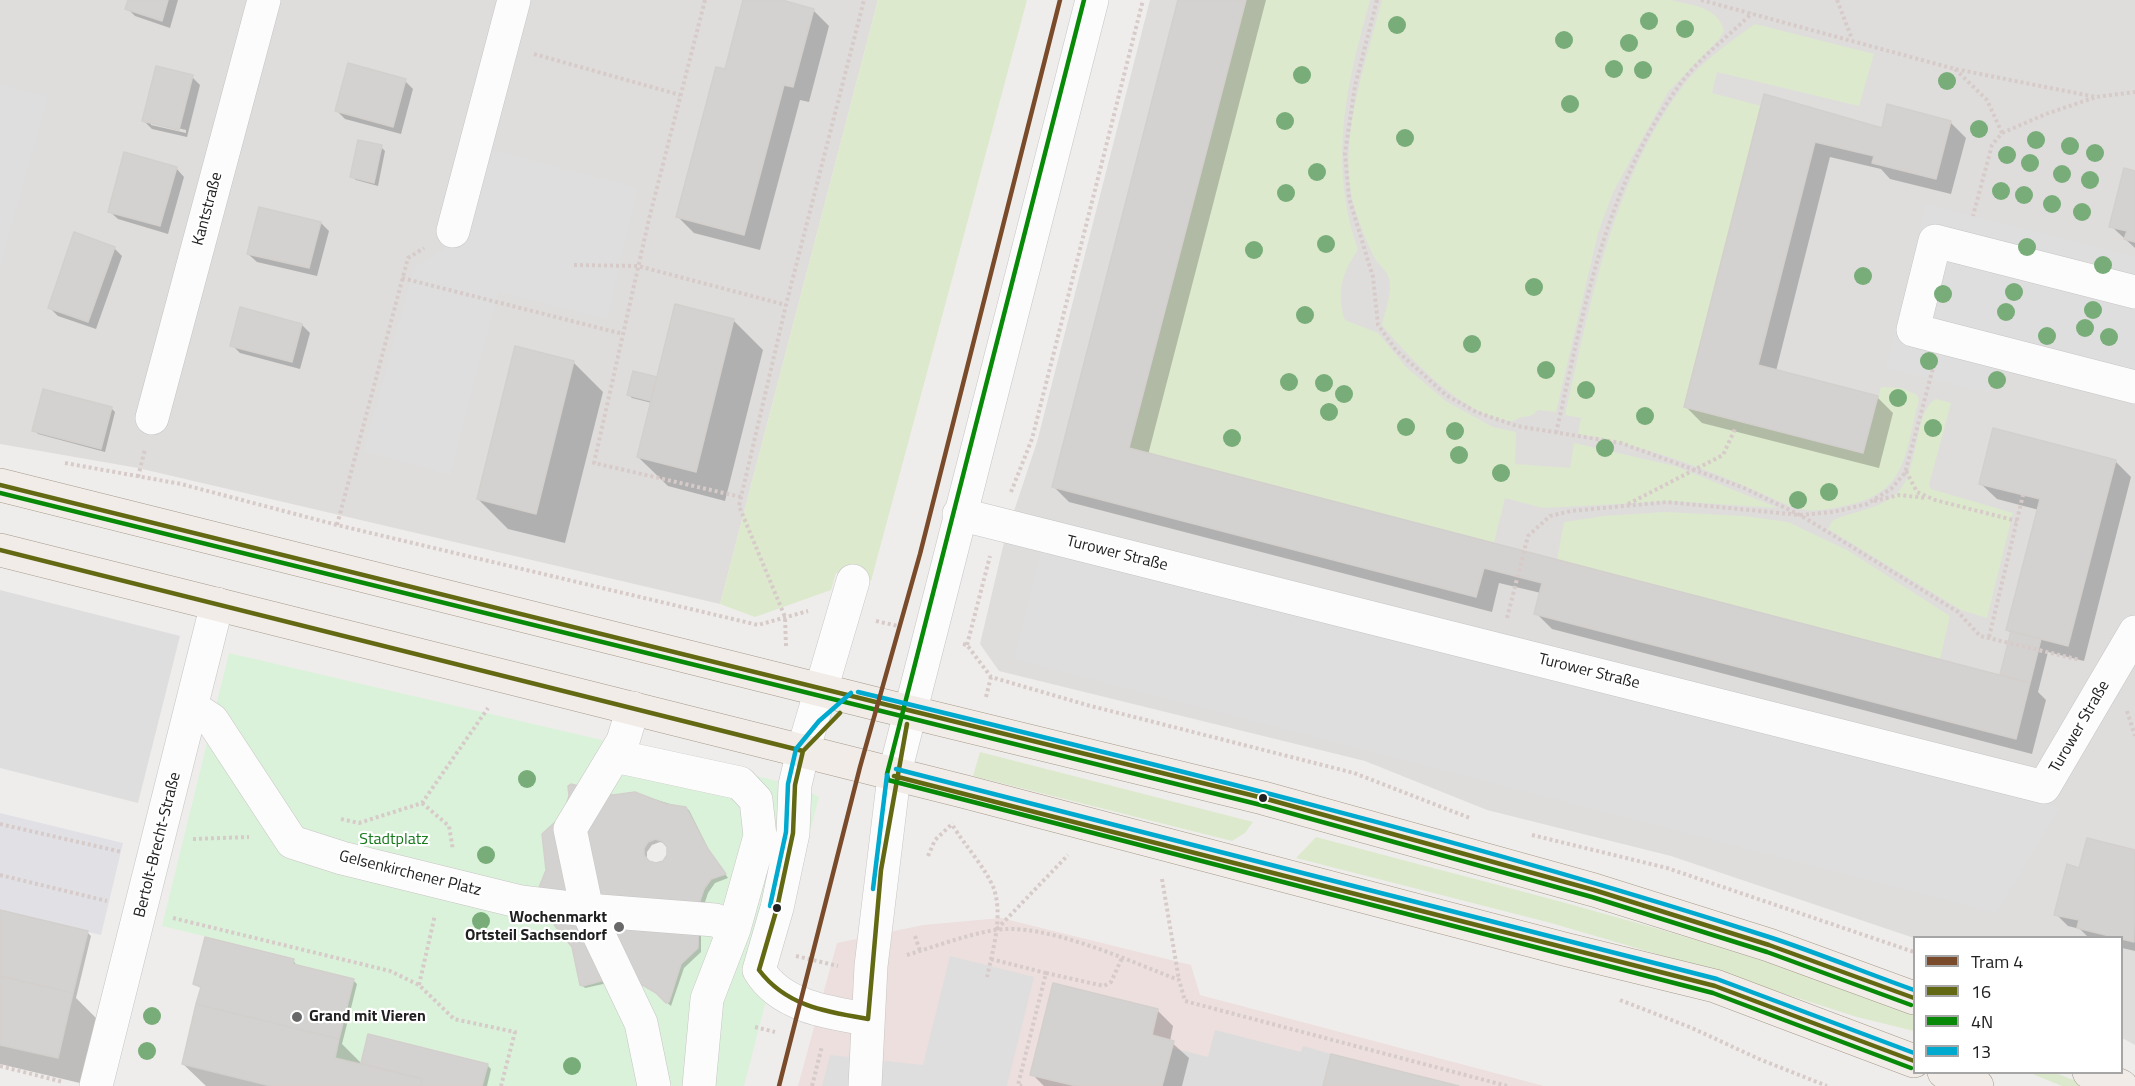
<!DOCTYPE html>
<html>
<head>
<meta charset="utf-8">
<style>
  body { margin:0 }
  #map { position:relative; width:2135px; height:1086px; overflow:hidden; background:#efedeb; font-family:"Titillium Web",sans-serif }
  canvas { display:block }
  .legend { position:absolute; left:1913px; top:936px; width:210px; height:138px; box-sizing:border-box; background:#fff; border:2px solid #a6a6a6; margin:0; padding:8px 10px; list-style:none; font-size:18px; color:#212121 }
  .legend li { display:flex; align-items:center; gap:12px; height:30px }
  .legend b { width:30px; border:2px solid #a6a6a6 }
</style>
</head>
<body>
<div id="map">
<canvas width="2135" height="1086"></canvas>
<ul class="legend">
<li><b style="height:8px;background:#7a4b2a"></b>Tram 4</li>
<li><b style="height:8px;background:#636913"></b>16</li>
<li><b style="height:8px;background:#088a08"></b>4N</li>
<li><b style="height:8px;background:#00a9ce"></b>13</li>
</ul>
</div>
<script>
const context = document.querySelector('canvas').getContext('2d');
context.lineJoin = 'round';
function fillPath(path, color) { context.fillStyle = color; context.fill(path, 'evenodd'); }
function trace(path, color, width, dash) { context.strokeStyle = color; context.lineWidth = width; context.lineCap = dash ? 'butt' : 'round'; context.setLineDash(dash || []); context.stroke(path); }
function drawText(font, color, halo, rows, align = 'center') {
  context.font = font + ' "Titillium Web",sans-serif'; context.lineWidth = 4.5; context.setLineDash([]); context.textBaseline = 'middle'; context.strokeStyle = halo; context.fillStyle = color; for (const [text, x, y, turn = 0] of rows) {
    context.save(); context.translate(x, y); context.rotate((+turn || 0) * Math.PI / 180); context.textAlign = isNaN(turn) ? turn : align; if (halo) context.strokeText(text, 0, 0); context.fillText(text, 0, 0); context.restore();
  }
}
fillPath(new Path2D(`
  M0,0H878L720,604L138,468L0,444Z
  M1150,0H2135V1045L2122,1038V938H1914L1671,856L1487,810L1365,761L999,671L980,644L1005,538L1037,442Z`), '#dedddc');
fillPath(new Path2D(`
  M1001,918L1191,965L1200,995L1544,1086H798L837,943L923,925Z`), '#ecdfde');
fillPath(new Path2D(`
  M1215,1030L1301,1052L1303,1046L1331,1054L1323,1086H1162L1172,1048L1208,1057Z`), '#dddcdc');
fillPath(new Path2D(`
  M878,0H1027L871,581L836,573L831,590L755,617L720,604Z
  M1246,0H1370C1346,88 1328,160 1358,250C1342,272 1336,294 1345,320L1378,333L1407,368L1447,402L1493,427L1516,432L1515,464L1570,468L1574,443L1675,466L1778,508L1672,501L1543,508L1505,498L1494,543L1130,448Z
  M1382,0H1671C1693,6 1717,6 1724,31L1719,39L1668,92L1613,192L1598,233L1556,412L1538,410C1533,416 1530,416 1522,417C1517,418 1514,422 1510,421C1464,416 1410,359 1382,325C1385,311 1394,290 1388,276C1385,269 1378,264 1374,257C1365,238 1355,214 1351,193C1340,133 1367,58 1382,0Z
  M1755,24L1874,54L1859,106L1717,72L1712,93L1761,106L1684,407L1863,452L1881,387L1901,388L1917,395L1919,400C1904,455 1908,494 1843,506C1825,510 1810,513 1792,507C1719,474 1658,448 1578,434L1581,418L1565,415C1591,302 1612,182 1683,86C1702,61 1730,42 1755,24Z
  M1936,399L1951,403L1929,485L1931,489L2013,513L1987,618L1961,610L1828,529L1832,521C1855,510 1880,510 1899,491C1919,470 1914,410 1936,399Z
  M1666,512L1744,516L1788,522L1847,550L1950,616L1940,659L1557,560L1564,522L1604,516Z
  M980,752L1253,822L1245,833L1232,841L973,776Z
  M1316,837C1517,891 1720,938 1914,1015V1031L1857,1017L1701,967L1551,923L1296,858Z
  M2030,1073H2056L2088,1086H2062Z`), '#dce9cd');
fillPath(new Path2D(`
  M229,653L795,785L819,797L744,1086H482L487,1063L368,1034L361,1063L335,1058L354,979L293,964L294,958L162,926ZM571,784L613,795L636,792L666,804L686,807L708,849L725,873C694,882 697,921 698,948L681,964L669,1002L666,1003L642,983L612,978L580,985L572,947L551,921L544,875L546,862L542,834C558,822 571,807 568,786Z`), '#dbf2da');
fillPath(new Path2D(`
  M0,84L48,97L0,267Z
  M488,149L638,188L607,319L498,292L450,475L364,451L414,267L461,240Z
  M1926,204L2135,257V397L1997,363L1989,393L1886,368Z
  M1041,551L2060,808L1996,913L1014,659Z
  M0,590L180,636L138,803L0,768Z
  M950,956L1034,977L1007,1086H822L830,1055L923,1065Z`), '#dfdede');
fillPath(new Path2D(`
  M0,813L123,843L101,935L0,910Z`), '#e1e0e5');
fillPath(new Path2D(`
  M129,0H178L170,28L135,16L127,8Z
  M744,0H776L813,10L829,26L809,102L800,100L760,250L694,233L678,217L726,70Z
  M1179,0H1266L1148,455L2001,677L2012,634L2008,630L2039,510L1997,499L1980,483L2115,461L2131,477L2084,661L2048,652L2038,692L2046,700L2032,754L1552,629L1536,613L1541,593L1499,583L1492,612L1069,502L1053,486Z
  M192,77L200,85L187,137L152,129L143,120ZM151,122L186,130V133L151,125Z
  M405,81L413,89L401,134L345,119L337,111Z
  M1765,96L1883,130L1950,122L1966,138L1951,194L1890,179L1881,169L1830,157L1776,371L1877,397L1893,413L1879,468L1702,423L1686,407Z
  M381,147L385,151L378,186L356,180L352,177Z
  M176,168L184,177L168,234L118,219L109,211Z
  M2135,172V248L2111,226Z
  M321,223L329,231L317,276L257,262L248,254Z
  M114,248L122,256L96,329L58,316L49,307Z
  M733,320L763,350L725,501L668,486L638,457L652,403L632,398L629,395L658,380Z
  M302,325L310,333L300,369L240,353L232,345Z
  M516,348L574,363L603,392L565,543L508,529L478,499Z
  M111,408L115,412L105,452L38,434L34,430Z
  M635,793L689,810L711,854L728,878L715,883L708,893L701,914V952L684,968L671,1006L648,987L630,982L617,981L585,988L581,984L578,962L570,940L561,928L534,914L613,796ZM660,842L666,844L669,855L664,862L656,865L647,861V852L652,845Z
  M2088,840L2135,852V951L2122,948V938H2089L2080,929L2068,926L2056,914L2080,869Z
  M0,911L88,933L91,936L76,998L99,1021L84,1084L0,1064Z
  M293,960L297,966L353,980L357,984L342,1044L362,1064L369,1036L487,1065L491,1069L487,1086H206L183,1064L202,989L195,984Z
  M1157,1010L1173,1026L1170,1041L1189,1058L1182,1086H1044L1032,1074Z`), '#0003');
const building = new Path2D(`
  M128,0H168L162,21L125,9Z
  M743,0H782L814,9L793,87L784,85L744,235L676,217L716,67L725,69Z
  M1178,0H1246L1129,448L2030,683L2016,739L1534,614L1542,583L1484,568L1476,597L1052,487Z
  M348,63L406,79L393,127L335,111Z
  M156,66L193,75L179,130L142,121Z
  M1764,94L1882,128L1887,104L1951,121L1936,179L1872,163L1874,156L1815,142L1758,365L1878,396L1863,453L1684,407Z
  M358,140L382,145L374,183L350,177Z
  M124,152L177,167L160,226L108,212Z
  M2124,168L2135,171V242L2124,239L2127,231L2109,227Z
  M259,207L321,222L309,268L247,254Z
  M74,232L115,247L88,322L48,308Z
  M675,304L734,319L696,472L637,457Z
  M240,307L302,324L292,362L230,346Z
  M515,346L574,361L536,514L477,499Z
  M633,371L657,377L651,401L627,395Z
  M43,389L112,407L101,449L32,431Z
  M1993,428L2116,460L2068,646L2006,630L2040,499L1979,484Z
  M2011,631L2041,639L2030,683L2000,675Z
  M571,784L613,795L635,792L666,804L686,807L708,849L726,874L711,879L704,889L699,904L698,948L681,964L669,1002L666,1003L656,993L636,981L612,978L583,986L580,985L572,947L551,921L536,895L546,870L542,834L563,815L569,796L568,786ZM655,839L662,841L667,847V855L663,861L656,863L649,861L644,855V848L648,842Z
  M2087,838L2135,850L2134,942L2077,928L2079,920L2054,915L2067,864L2079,868Z
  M0,910L88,931L73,993L0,976Z
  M205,937L294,959L293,964L354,979L339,1039L196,1004L201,987L193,984Z
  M0,976L73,993L58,1058L0,1045Z
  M1053,983L1158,1009L1152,1035L1174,1041L1162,1086H1076L1030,1075Z
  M196,1004L339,1039L335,1058L422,1079L420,1086H271L182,1064Z
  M368,1034L488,1064L482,1086H420L422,1079L361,1063Z
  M1331,1054L1459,1086H1323Z`);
fillPath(building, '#d4d2d0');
trace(building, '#d2cfcc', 1.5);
const minor = new Path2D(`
  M453,231L514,0
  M2135,292L1935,241L1913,330L2135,387
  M152,418L264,0
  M959,514L2044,787L2135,632
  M853,581L803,751L795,785L793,833L777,908L759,970C780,1006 829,1013 868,1019
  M192,707L212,720L292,842L342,858L521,902L587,910L570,829L623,741L633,708
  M615,756L740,783L756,800L760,836L734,929L707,999L699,1086
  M96,1086L217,604
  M654,1086L641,1023L587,910L715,920L734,929
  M865,1086L871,966L894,776L1092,0`);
const major = new Path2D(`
  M0,485L877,704L1263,798L1594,890L1769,945L1914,998
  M0,550L962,791L1564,949L1715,986L1914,1061
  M1944,1072L1977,1086
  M2089,1072L2121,1086`);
trace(minor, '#c6c5c4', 34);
trace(major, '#a49a89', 34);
trace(new Path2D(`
  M705,0L649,219L594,463L741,497
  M1377,0L1355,86L1345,153L1349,198L1373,277L1378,325L1396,350L1446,395L1476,412L1517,426L1621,443L1744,488L1800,515L1958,612L1980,636L2080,660
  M1701,0L1955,69L2096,97L2135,92
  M1837,0L1852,39
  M534,54L680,95
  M1955,69L1987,100L2002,133L1992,145L1973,216
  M2002,133L2046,114L2096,97
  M574,265L638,266L786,305
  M402,278L623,334
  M1556,433C1585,307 1604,187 1683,80C1702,56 1730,35 1752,13
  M65,463L181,484L337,525L758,625L808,611
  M1906,471L1917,492L1935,500L2017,521
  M138,477L145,449
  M1011,492L1032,439L1143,0
  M1874,501L1899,495L1926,498
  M1628,504L1723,455L1735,429
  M337,525L408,258L424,248
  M1507,618L1528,536L1550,516L1571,511L1667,502L1800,515L1833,512L1867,504L1891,489L1905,473L1933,368
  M876,621L898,626
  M1989,637L2023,495
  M963,644L967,645L991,677L1087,705L1354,773L1470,818
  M967,645L990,556
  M786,646L785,617L739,506L786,305L864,0
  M986,697L991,677
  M2127,711L2135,736
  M422,803L449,826L453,850
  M341,819L359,823L422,803L488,708
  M0,824L122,852
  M953,826C964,844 987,870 994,889C1003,917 993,949 987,977
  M1532,835L1667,868L1914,952
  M193,839L249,837
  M928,856L935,840L953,823
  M0,875L107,901
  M1162,879L1179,980
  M173,918L390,971L419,985L454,1019L515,1032L501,1086
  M997,929L1068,855
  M915,936L920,951
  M907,955C936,946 966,935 995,930C1046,922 1131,962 1179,980L1185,1001L1507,1086
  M796,956L838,966
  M991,959L1046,973L1018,1085L1022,1086
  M1046,973L1104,986L1111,982L1122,958
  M419,985L435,915
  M1620,1000L1692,1028L1759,1059L1827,1086
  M755,1027L775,1032
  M0,1066L63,1082
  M812,1086L822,1046`), '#d7cbca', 4, [3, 3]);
trace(minor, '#fdfcfc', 33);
trace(major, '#f1ece8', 33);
trace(new Path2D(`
  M0,485L1263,798L1594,890L1769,945L1914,998
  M0,550L803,751
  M840,713L803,751L795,785L793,833L777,908L759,970C786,1006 826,1012 868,1019
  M894,776L1715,986L1914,1061
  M868,1019L881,870L907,724`), '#636913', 4.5);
trace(new Path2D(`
  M1084,0L887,774L888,780L1713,993L1911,1068
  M0,493L1261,805L1592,897L1767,952L1911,1005`), '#088a08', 4.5);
trace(new Path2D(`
  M858,692C1164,766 1469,840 1769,937C1818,953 1866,973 1914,990
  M896,769L1717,979L1914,1053
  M873,889L887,775
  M770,906L786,832L788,784L796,749L819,721L851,693`), '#00a9ce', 4.5);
trace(new Path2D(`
  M779,1086L860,767L920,554L1060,0`), '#7a4b2a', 4.5);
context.fillStyle = '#78ad79';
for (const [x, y] of [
  [1649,21],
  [1397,25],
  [1685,29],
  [1564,40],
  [1629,43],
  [1614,69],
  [1643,70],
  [1302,75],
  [1947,81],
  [1570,104],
  [1285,121],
  [1979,129],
  [1405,138],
  [2036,140],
  [2070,146],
  [2095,153],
  [2007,155],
  [2030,163],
  [1317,172],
  [2062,174],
  [2090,180],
  [2001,191],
  [1286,193],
  [2024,195],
  [2052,204],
  [2082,212],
  [1326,244],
  [2027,247],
  [1254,250],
  [2103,265],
  [1863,276],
  [1534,287],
  [2014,292],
  [1943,294],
  [2093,310],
  [2006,312],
  [1305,315],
  [2085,328],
  [2047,336],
  [2109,337],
  [1472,344],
  [1929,361],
  [1546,370],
  [1997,380],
  [1289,382],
  [1324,383],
  [1586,390],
  [1344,394],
  [1898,398],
  [1329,412],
  [1645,416],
  [1406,427],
  [1933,428],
  [1455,431],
  [1232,438],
  [1605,448],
  [1459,455],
  [1501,473],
  [1829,492],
  [1798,500],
  [527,779],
  [486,855],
  [481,921],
  [152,1016],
  [147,1051],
  [572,1066]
]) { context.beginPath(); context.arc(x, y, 9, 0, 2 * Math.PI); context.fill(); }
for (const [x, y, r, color] of [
  [1263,798,5,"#212121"],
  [777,908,5,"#212121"],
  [619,927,6,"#696868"],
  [297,1017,6,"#696868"]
]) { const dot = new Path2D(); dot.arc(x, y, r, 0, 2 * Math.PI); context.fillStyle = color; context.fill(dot); trace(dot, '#fff', 2); }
drawText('16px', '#212121', '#fff', [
  ["Kantstraße",208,209,-75],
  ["Turower Straße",1117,554,14],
  ["Turower Straße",1589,672,14],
  ["Turower Straße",2080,727,-60],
  ["Bertolt-Brecht-Straße",158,845,-76],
  ["Gelsenkirchener Platz",410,874,14]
]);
drawText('16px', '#16791c', '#fff', [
  ["Stadtplatz",394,840]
]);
drawText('bold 16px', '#212121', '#fff', [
  ["Wochenmarkt",607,918],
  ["Ortsteil Sachsendorf",607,936],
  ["Grand mit Vieren",309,1017,"left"]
], 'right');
</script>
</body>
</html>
